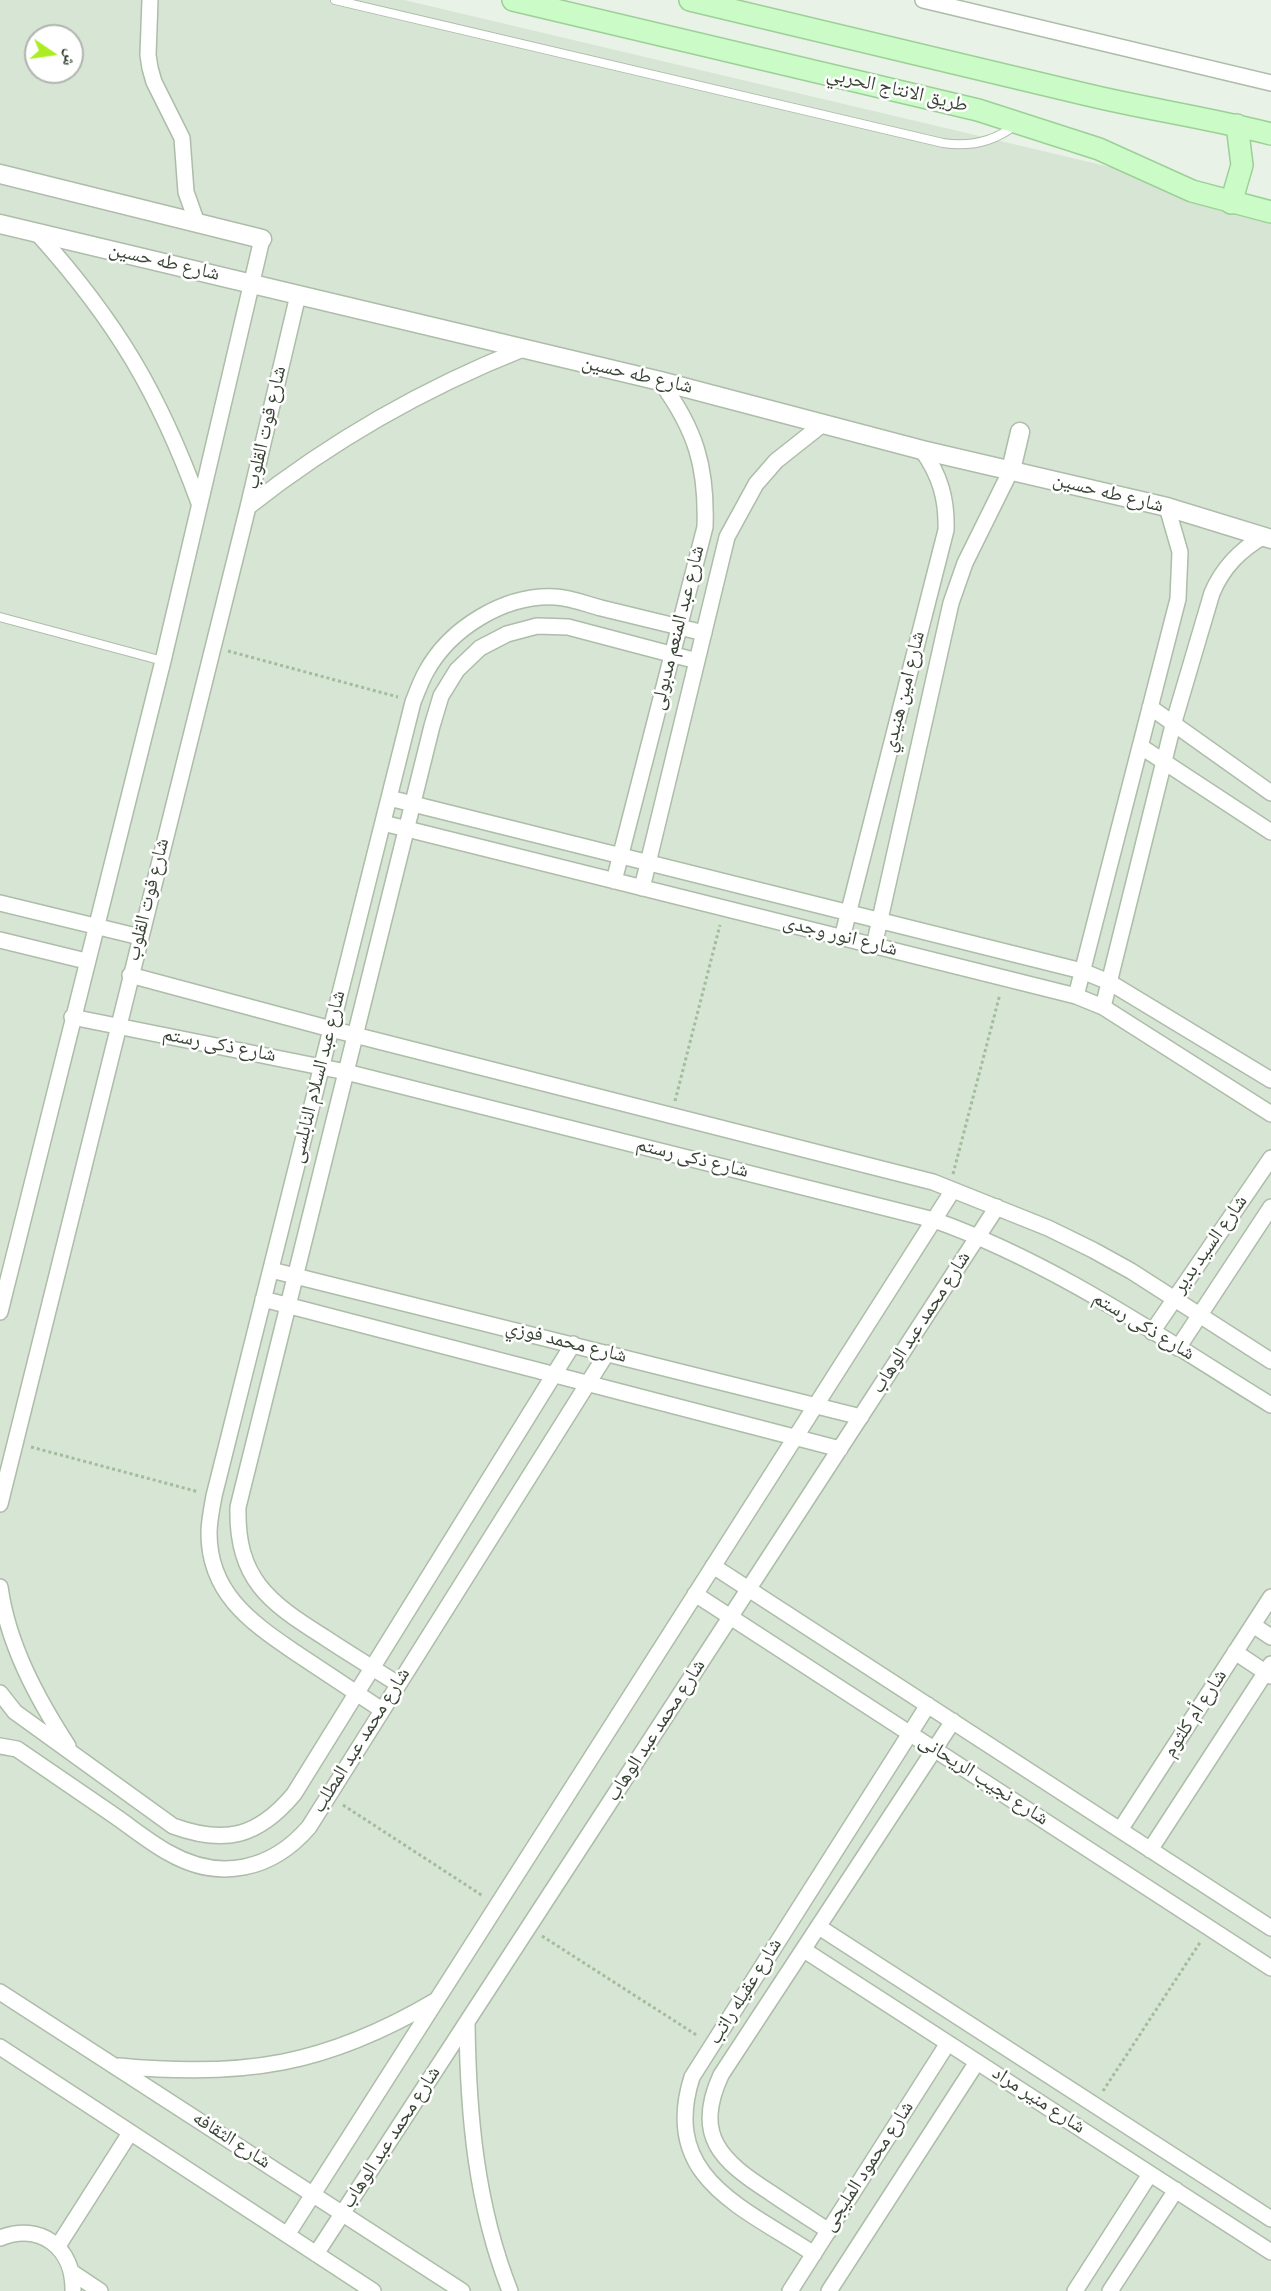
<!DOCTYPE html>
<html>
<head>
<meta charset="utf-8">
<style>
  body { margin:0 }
  #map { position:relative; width:1271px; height:2291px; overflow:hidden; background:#e8f2e6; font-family:"Source Sans 3","Noto Naskh Arabic",sans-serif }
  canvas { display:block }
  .north { position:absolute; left:24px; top:24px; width:60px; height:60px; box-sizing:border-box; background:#fff; border:2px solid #b0b4af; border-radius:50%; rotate:103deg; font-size:16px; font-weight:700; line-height:24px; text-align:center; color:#394436 }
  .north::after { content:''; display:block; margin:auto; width:21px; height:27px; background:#acec23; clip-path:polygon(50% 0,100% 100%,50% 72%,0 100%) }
</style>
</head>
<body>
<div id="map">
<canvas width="1271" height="2291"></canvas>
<div class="north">ش</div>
</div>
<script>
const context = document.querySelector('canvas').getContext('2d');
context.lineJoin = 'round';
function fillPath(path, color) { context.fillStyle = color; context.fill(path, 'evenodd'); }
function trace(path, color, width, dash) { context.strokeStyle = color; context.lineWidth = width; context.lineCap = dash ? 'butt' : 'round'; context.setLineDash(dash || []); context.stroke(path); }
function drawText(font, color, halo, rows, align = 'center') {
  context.font = font + ' "Source Sans 3","Noto Naskh Arabic",sans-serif'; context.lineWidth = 5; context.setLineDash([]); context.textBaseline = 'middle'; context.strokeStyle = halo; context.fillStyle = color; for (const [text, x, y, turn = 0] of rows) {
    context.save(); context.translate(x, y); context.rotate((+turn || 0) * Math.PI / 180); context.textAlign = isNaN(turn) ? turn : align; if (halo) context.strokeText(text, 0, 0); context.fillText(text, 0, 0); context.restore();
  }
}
fillPath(new Path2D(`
  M0,0H404L1271,205V2291H0ZM36,36H72V72H36Z`), '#d7e5d4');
const service = new Path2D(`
  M335,0L943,143C969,147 993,142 1014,126
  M0,617L163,661`);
const minor = new Path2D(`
  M150,0L148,55L150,68L154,82L182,138L186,192L197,223
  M923,0L1271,83
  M38,234C116,321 159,393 199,503
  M248,507C333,440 422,389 523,349
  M1150,707L1271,793
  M1140,746L1271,832
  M389,798L1082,971L1109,982L1271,1080
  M383,823L1076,996L1103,1007L1271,1114
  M614,881L705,527C707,467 696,430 660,381
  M642,888L727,537L756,484L776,461L824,423
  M0,903L140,937
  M842,938L946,530C947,499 940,475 922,450
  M0,940L86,961
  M874,946L951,603L965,563L1011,470
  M130,975L331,1029L933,1182L1048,1228L1093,1250L1131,1271L1271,1361
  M1076,996L1178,599L1180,552L1167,507
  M1103,1007L1173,725L1212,593C1223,567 1240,550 1264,536
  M72,1017L346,1072L934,1220C1055,1263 1162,1338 1271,1405
  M271,1270L861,1417
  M263,1299L840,1449
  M0,1312L163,661L262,239
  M1152,1332L1271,1158
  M1178,1348L1271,1207
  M0,1504L248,507L298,295
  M713,1566L1271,1928
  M0,1587C8,1645 37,1698 68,1746
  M695,1594L1271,1968
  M1253,1625L1271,1637
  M1235,1652L1271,1676
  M398,1684C373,1668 348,1653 324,1637C268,1602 236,1578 238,1507L432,726L441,696L457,670L480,648L507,634L537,626L568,627L697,661
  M0,1693L15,1712L173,1826C225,1845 258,1837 294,1794L573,1344
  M382,1710C352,1690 323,1671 293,1651C249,1621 209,1592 209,1533C209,1521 212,1508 214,1496L413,702C417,692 421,681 426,672C450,628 505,594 556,597C571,598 586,604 601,608C635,616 670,625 704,633
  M0,1746L17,1749C49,1771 81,1793 112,1814C131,1827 149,1842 169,1853C220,1882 272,1870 309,1827L607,1353
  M1120,1830L1271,1597
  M1150,1850L1271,1664
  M819,1927L1271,2219
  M804,1950L1271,2252
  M0,1992L462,2291
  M467,2022C468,2114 476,2205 510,2291
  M0,2047L373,2291
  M119,2066C244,2078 326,2065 435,2001
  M829,2231C809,2218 790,2206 771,2193C721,2161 693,2136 721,2075L953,1721
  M287,2235L953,1190
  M0,2238C41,2222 74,2248 73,2291
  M58,2246L130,2133
  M316,2254L997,1207
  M814,2254C743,2207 660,2178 692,2077L928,1705
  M73,2273L100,2291
  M790,2291L948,2043
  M829,2291L977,2062
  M1075,2291L1150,2174
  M1110,2291L1176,2190`);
const tertiary = new Path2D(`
  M0,174L262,239
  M0,224L660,381L922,450L1167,507L1271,539
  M1011,470L1020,432`);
const secondary = new Path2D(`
  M513,0L978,110L1099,149L1192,191L1271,212
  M690,0C822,31 953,64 1084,94C1146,109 1209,118 1271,134
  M1231,203L1242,165L1237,125`);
trace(service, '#adbda9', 10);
trace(minor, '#adbda9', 18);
trace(tertiary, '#adbda9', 21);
trace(secondary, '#9dcf98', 24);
trace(new Path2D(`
  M228,651L398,697
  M675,1101L720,925
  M953,1174L1000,994
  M31,1447L199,1492
  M343,1805L483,1896
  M542,1936L698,2036
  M1103,2091L1201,1941`), '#a2bd9b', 3, [3, 3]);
trace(service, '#fff', 8);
trace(minor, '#fff', 15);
trace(tertiary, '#fff', 18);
trace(secondary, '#cbfbc7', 21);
drawText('20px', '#394436', '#fff', [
  ["طريق الانتاج الحربي",897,91,13],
  ["شارع طه حسين",164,263,13],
  ["شارع طه حسين",637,376,13],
  ["شارع قوت القلوب",267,428,-77],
  ["شارع طه حسين",1108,494,14],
  ["شارع عبد المنعم مدبولى",679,628,-76],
  ["شارع امين هنيدي",905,692,-76],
  ["شارع قوت القلوب",149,900,-76],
  ["شارع انور وجدى",840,937,14],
  ["شارع ذكى رستم",219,1046,11],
  ["شارع عبد السلام النابلسى",319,1077,-76],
  ["شارع ذكى رستم",692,1159,14],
  ["شارع السيد بدير",1211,1245,-55],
  ["شارع محمد عبد الوهاب",922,1323,-57],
  ["شارع ذكى رستم",1143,1327,31],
  ["شارع محمد فوزي",566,1343,14],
  ["شارع أم كلثوم",1196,1714,-57],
  ["شارع محمد عبد الوهاب",657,1731,-57],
  ["شارع محمد عبد المطلب",362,1741,-58],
  ["شارع نجيب الريحانى",983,1781,33],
  ["شارع عقيله راتب",746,1992,-58],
  ["شارع منير مراد",1038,2101,33],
  ["شارع محمد عبد الوهاب",392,2138,-57],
  ["شارع الثقافه",231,2141,33],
  ["شارع محمود المليجى",869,2167,-57]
]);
</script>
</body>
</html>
